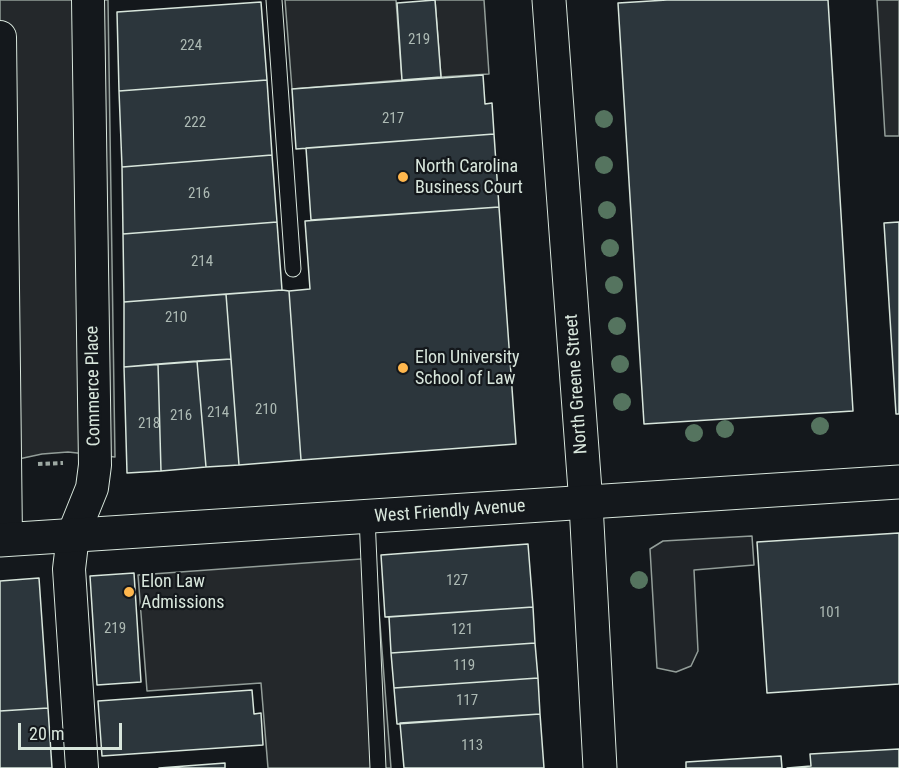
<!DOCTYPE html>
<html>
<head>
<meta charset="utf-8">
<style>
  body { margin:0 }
  #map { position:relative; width:899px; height:768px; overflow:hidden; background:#14181c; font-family:"Roboto Condensed",sans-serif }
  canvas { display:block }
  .scale { position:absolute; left:18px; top:723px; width:104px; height:27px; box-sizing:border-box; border:3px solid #d8e6dc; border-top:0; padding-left:8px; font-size:18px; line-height:21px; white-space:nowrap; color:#d8e6dc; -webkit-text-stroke:4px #14181c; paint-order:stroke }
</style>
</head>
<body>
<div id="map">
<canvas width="899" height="768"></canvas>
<div class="scale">20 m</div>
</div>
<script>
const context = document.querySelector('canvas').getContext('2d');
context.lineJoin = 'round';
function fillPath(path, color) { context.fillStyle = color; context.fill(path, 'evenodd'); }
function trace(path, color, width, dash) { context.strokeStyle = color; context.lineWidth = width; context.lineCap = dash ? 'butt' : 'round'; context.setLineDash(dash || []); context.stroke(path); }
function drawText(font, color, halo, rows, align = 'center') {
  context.font = font + ' "Roboto Condensed",sans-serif'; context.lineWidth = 4.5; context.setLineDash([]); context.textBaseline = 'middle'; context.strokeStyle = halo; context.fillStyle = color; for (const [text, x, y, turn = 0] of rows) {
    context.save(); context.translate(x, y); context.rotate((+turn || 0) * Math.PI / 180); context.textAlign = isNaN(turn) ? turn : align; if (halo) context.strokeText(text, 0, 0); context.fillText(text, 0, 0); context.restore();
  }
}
const green = new Path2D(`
  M752,536L754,565L694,570L698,651L691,666L676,672L657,668L650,549L663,541Z`);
fillPath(green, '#202428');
trace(green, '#939e99', 1.5);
const parking = new Path2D(`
  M0,0H108L115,457L68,452L42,454L0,463Z
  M285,0H396L402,80L292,89Z
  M435,0H484L489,74L441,77Z
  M877,0H899V136H885Z
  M375,558L391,768H268L261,683L147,691L138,575Z`);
fillPath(parking, '#24282b');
trace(parking, '#939e99', 1.5);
const building = new Path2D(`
  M435,0L441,77L402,80L397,3Z
  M667,0H828L853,411L644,424L618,3Z
  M261,2L267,80L119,91L117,12Z
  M483,75L485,104L492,103L494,134L296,149L292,89Z
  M267,80L272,155L122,167L119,91Z
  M494,134L499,207L311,220L306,148Z
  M272,155L277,222L123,234L122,167Z
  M499,207L516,444L301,460L289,291L310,289L305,221Z
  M277,222L282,290L124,302L123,234Z
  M899,222V414H896L884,223Z
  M282,290L289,291L301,460L239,465L226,294Z
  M226,294L231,359L124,367V302Z
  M231,359L239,465L206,467L197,361Z
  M197,361L206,467L161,471L158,364Z
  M158,364L161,471L127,473L124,367Z
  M899,533V684L767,693L757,542Z
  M528,544L533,607L385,617L381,555Z
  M134,573L141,682L97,685L90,576Z
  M39,578L48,708L0,711V581Z
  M533,607L535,643L391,653L389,617Z
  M535,643L538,678L394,688L391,653Z
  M538,678L540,714L397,724L394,688Z
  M252,690L254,714L261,713L263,745L102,756L98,701Z
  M48,708L52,768H0V711Z
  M540,714L544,768H404L400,723Z
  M899,749V768H787L811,766L810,754Z
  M781,756L782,768H686V762Z
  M225,763V768H159Z`);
fillPath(building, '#2c363c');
trace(building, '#d8e6dc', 1.5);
const service = new Path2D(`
  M274,0L293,269
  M367,517L378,768`);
const minor = new Path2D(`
  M0,37L6,539
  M82,768L69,569L73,535L92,488L95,465L88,0`);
const tertiary = new Path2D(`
  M549,0L586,504L600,768`);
const secondary = new Path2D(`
  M0,540L899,482`);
trace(service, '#d8e6dc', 17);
trace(minor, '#d8e6dc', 34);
trace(tertiary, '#d8e6dc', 35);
trace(secondary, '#d8e6dc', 35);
trace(new Path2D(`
  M38,464L63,463`), '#9da8a2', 4, [4.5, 3]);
trace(service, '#14181c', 15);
trace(minor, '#14181c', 32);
trace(tertiary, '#14181c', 33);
trace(secondary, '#14181c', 33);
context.fillStyle = '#55745f';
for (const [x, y] of [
  [604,119],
  [604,165],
  [607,210],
  [610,248],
  [614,285],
  [617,326],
  [620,364],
  [622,402],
  [820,426],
  [725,429],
  [694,433],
  [639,580]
]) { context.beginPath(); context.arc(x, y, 9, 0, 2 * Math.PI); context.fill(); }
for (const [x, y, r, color] of [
  [403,177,6,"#ffb74d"],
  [403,368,6,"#ffb74d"],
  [129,592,6,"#ffb74d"]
]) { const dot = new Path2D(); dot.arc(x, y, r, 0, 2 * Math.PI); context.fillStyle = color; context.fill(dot); trace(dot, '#14181c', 2); }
drawText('15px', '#adbab4', null, [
  ["219",419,40],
  ["224",191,46],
  ["217",393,119],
  ["222",195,123],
  ["216",199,194],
  ["214",202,262],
  ["210",176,318],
  ["210",266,410],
  ["214",218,413],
  ["216",181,416],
  ["218",149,424],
  ["127",457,581],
  ["101",830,613],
  ["219",115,629],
  ["121",462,630],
  ["119",464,666],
  ["117",467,701],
  ["113",472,746]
]);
drawText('18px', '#d8e6dc', '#14181c', [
  ["North Carolina",415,167],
  ["Business Court",415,188],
  ["Elon University",415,358],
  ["School of Law",415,379],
  ["Elon Law",141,582],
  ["Admissions",141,603]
], 'left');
drawText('18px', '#d8e6dc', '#14181c', [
  ["North Greene Street",577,384,-94],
  ["Commerce Place",94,386,-91],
  ["West Friendly Avenue",450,512,-4]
]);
</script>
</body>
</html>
